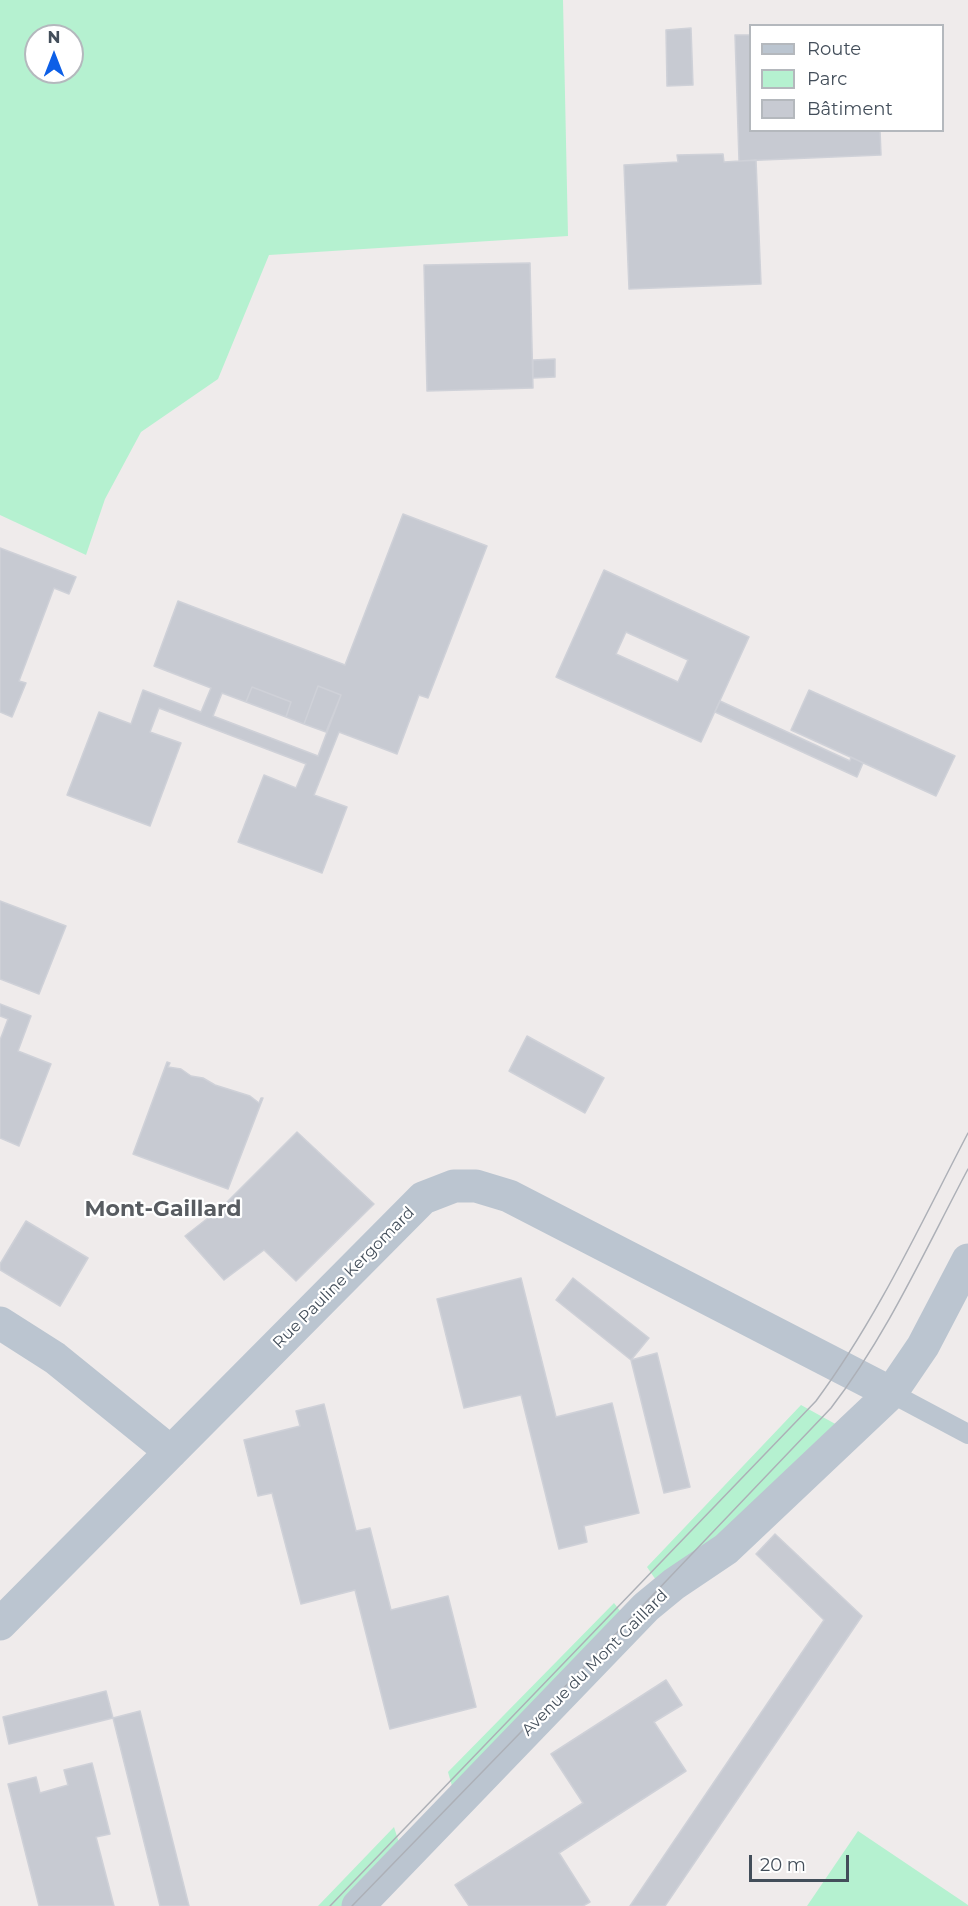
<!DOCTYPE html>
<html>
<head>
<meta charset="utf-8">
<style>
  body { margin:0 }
  #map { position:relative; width:968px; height:1906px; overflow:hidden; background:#efebeb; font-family:Montserrat,sans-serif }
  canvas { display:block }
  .legend { position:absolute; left:749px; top:24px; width:195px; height:108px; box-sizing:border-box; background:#fff; border:2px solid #b4b8bd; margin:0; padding:8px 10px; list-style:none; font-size:18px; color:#434e5a }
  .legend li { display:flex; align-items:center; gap:12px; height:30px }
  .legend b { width:30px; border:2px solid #b4b8bd }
  .north { position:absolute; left:24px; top:24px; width:60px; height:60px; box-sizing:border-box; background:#fff; border:2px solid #b4b8bd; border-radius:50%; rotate:0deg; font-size:16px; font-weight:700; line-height:24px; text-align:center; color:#434e5a }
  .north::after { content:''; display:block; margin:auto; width:21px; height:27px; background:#0d5fe7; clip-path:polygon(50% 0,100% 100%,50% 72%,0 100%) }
  .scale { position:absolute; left:749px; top:1855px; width:100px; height:27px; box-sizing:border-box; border:3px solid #434e5a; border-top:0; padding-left:8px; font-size:18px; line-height:21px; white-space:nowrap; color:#434e5a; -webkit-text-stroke:4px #fff; paint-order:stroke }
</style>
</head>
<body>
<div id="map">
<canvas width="968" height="1906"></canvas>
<ul class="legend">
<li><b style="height:8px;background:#bbc5d0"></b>Route</li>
<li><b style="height:16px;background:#b5f1d0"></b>Parc</li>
<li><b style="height:16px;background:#c7cad2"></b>Bâtiment</li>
</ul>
<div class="north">N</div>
<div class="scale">20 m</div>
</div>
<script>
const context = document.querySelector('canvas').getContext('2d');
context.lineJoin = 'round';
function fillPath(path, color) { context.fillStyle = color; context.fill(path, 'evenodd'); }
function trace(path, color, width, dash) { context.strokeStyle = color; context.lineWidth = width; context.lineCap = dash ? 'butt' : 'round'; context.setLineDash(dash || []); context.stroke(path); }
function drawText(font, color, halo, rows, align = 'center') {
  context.font = font + ' Montserrat,sans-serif'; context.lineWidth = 4.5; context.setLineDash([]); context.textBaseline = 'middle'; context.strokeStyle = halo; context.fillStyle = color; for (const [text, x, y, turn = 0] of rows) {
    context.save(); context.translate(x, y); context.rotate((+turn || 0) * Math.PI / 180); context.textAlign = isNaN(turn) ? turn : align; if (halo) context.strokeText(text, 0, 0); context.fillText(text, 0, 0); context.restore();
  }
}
fillPath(new Path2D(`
  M0,0H563L568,236L269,255L218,379L141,432L105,499L86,555L0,515ZM36,36H72V72H36Z
  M801,1405L839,1426L710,1548L658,1583L647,1567Z
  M614,1603L624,1616L454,1793L448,1772Z
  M394,1827L400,1846L342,1906H318Z
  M858,1831L968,1905V1906H807Z`), '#b5f1d0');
const building = new Path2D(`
  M691,28L693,85L667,86L666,30Z
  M735,35H750V130H880L881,155L739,161Z
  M723,154L724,162L756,160L761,284L629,289L624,165L678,162L677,155Z
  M530,263L533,388L427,391L424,265Z
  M555,359V377L533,378V360Z
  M403,514L487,546L428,698L419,695L397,754L339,732L314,795L347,807L322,873L238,842L264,775L296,788L306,764L159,708L150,732L181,743L150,826L67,795L99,712L131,724L143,690L201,712L211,688L154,666L178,601L345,665ZM318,686L341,695L318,756L213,716L222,693L246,702L252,687L291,702L286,717L304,724Z
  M0,548L76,577L69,594L54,588L19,681L26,683L12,717L0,712Z
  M604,570L749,637L701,742L556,677ZM626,632L688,660L678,682L616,654Z
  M318,686L341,695L326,732L304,724Z
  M252,687L291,702L286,717L246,702Z
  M809,690L955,756L936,796L791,730Z
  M720,701L850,761L851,757L863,763L857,777L715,712Z
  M0,901L66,926L39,994L0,979Z
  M0,1004L31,1016L18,1051L51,1064L19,1146L0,1138V1040L8,1019L0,1016Z
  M527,1036L604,1078L585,1113L509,1071Z
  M167,1062L170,1063L168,1067L181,1069L191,1076L203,1078L215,1085L250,1096L259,1103L261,1098H263L228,1189L133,1154Z
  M297,1132L374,1204L296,1281L264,1250L224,1280L185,1236L222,1207Z
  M26,1221L88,1258L60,1306L0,1270V1264Z
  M521,1278L556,1417L612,1403L639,1513L584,1526L587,1542L559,1549L521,1395L464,1408L437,1299Z
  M573,1278L649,1338L631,1360L556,1300Z
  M657,1353L690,1487L664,1493L631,1360Z
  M324,1404L356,1531L370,1528L391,1610L448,1596L476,1707L390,1729L355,1590L301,1604L272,1493L258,1496L244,1440L300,1426L296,1411Z
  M775,1534L862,1616L665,1906H630L824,1620L756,1554Z
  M666,1680L682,1705L654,1722L686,1771L559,1853L590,1902L583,1906H469L455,1885L583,1803L551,1754Z
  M106,1691L113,1718L9,1744L3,1717Z
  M140,1711L189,1906H160L113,1718Z
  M92,1763L110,1834L96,1837L114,1906H39L8,1784L36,1777L40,1793L68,1785L64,1770Z`);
fillPath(building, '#c7cad2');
trace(building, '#cfd1d8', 1.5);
trace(new Path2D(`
  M891,1393L968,1434`), '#bbc5d0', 20);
trace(new Path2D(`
  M0,1323L55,1358L171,1452
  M0,1624L423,1198L454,1186H476L509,1196L891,1393
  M358,1906L646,1607L674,1584L726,1549L891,1393L923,1346L968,1260`), '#bbc5d0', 33);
trace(new Path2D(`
  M330,1906L816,1401C877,1319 921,1223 968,1133
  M352,1906L588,1663L831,1408C887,1335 925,1250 968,1169`), '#adb0b7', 1.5);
drawText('16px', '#434e5a', '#fff', [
  ["Rue Pauline Kergomard",344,1278,-45],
  ["Avenue du Mont Gaillard",595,1663,-45]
]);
drawText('bold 22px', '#585c61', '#fff', [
  ["Mont-Gaillard",163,1210]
]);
</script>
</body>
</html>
